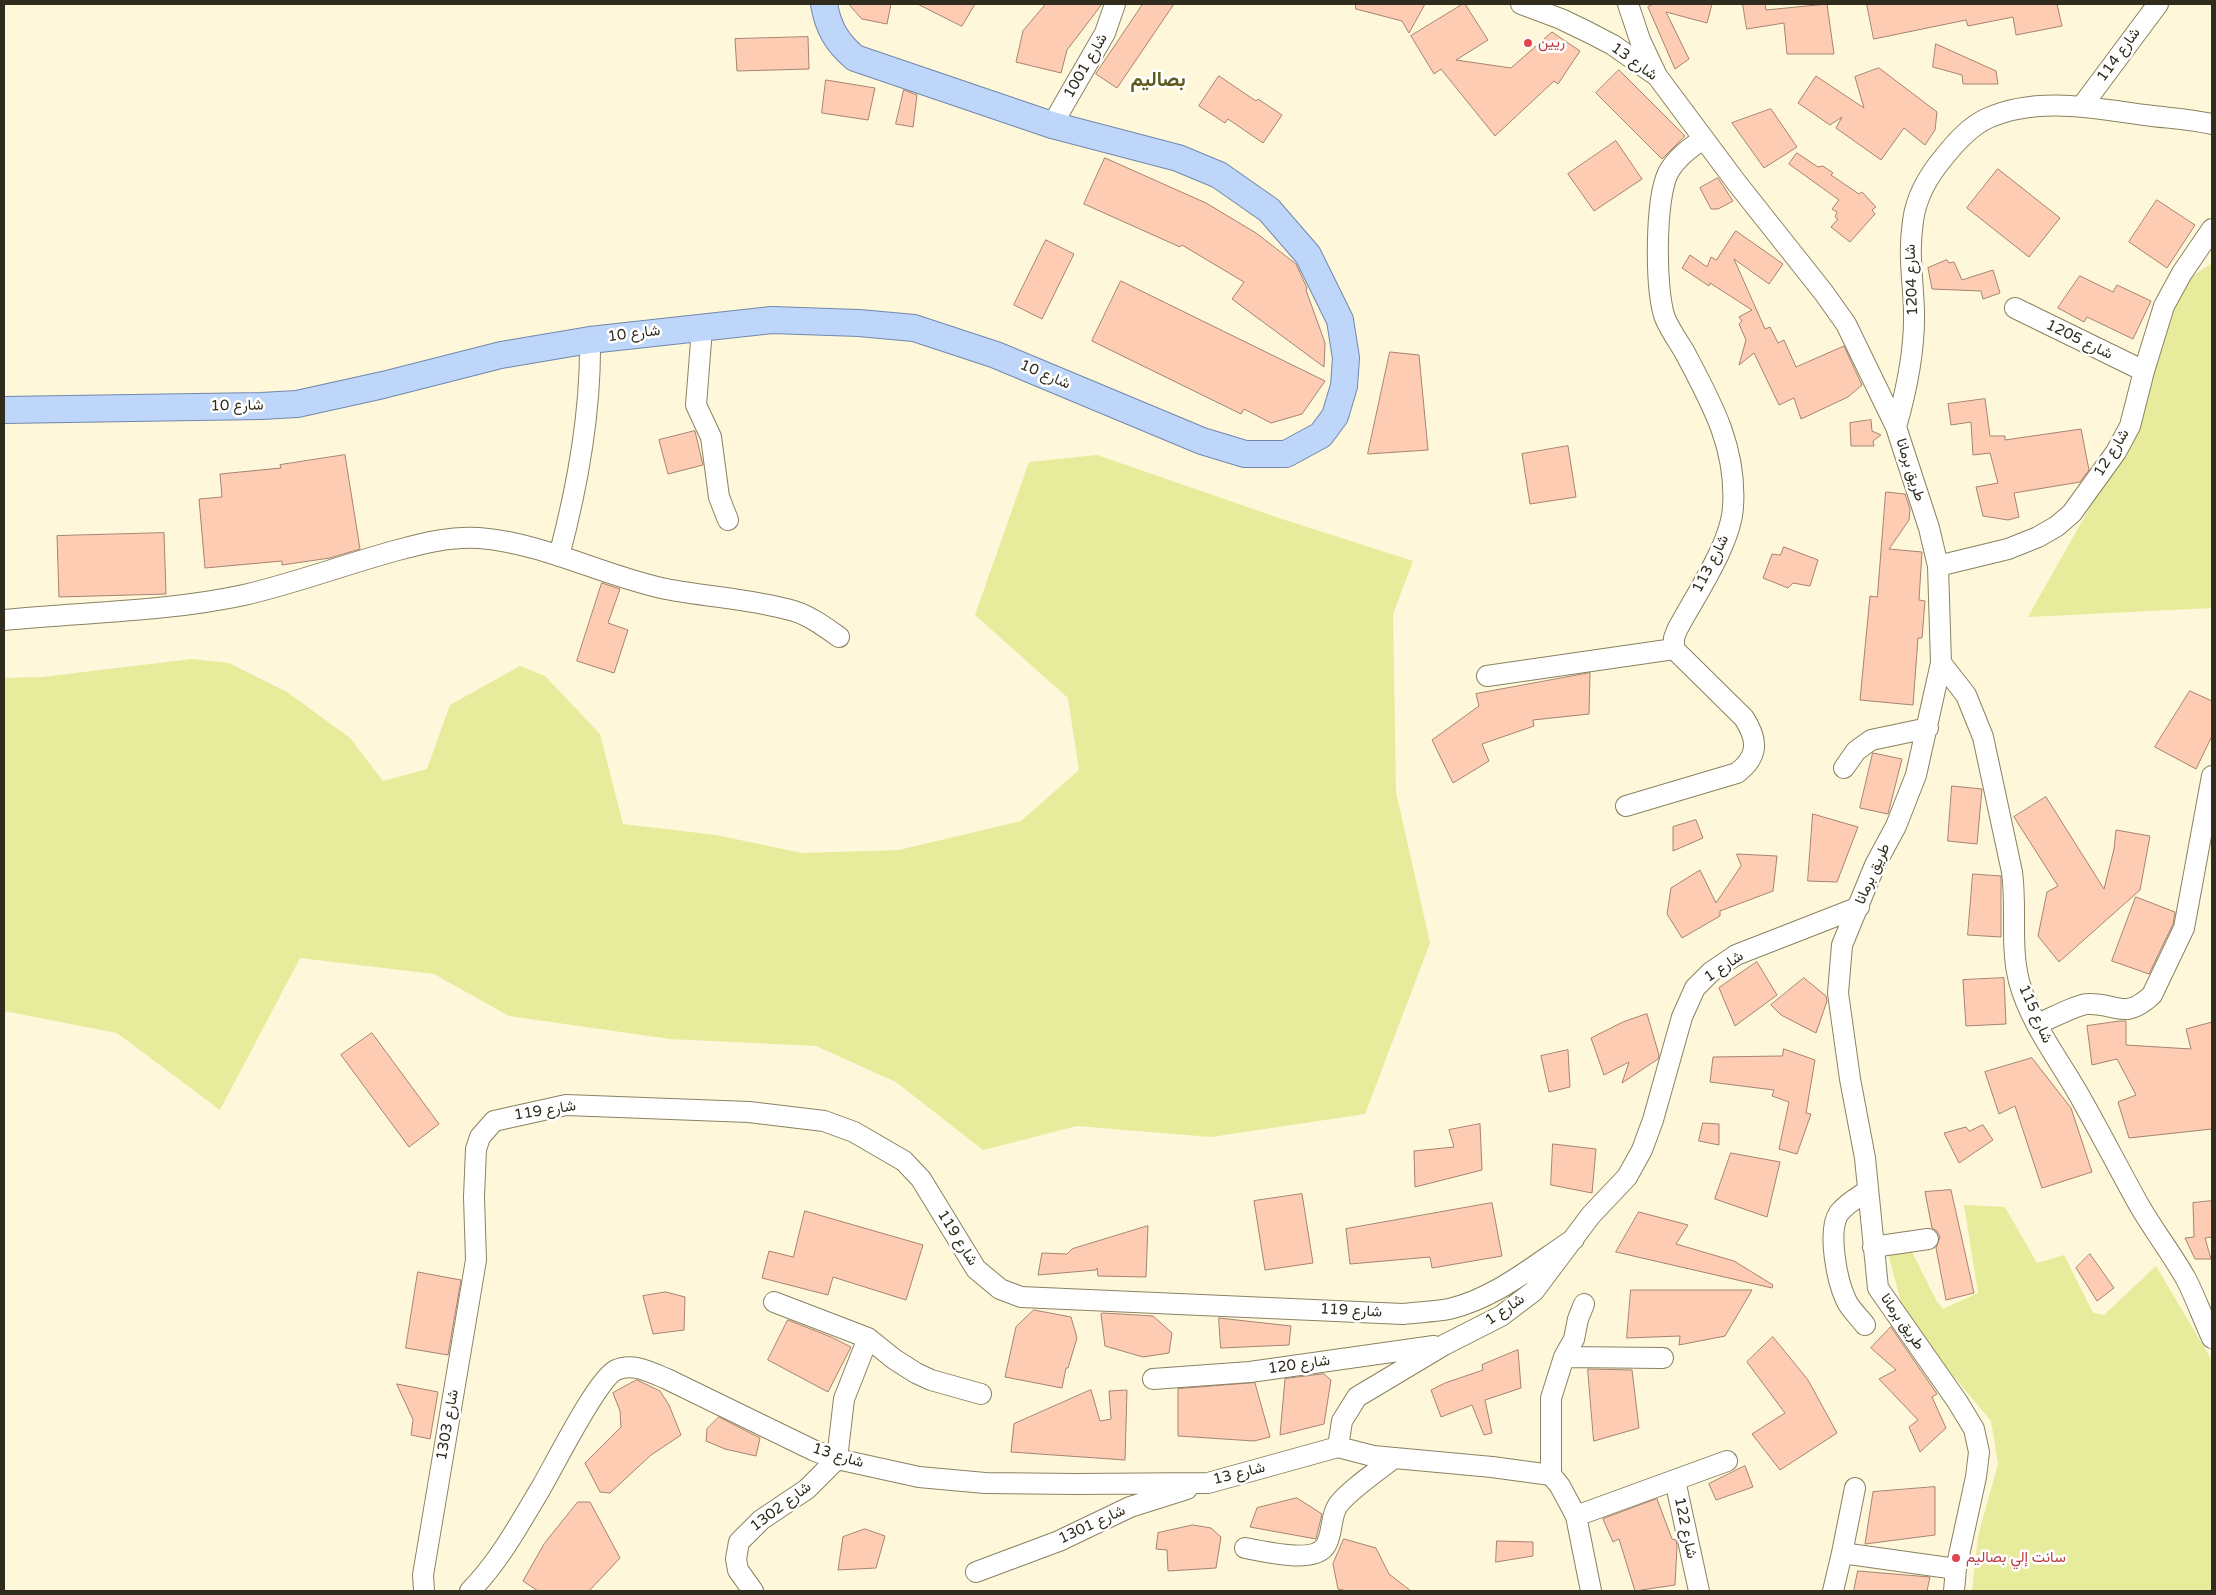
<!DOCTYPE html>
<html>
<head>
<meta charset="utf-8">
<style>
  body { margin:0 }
  #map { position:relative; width:2216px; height:1595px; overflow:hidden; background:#fef7d9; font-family:"Varela Round",sans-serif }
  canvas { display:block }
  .frame { position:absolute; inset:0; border:5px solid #2f2c1e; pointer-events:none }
</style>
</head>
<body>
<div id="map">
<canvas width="2216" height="1595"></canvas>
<div class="frame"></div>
</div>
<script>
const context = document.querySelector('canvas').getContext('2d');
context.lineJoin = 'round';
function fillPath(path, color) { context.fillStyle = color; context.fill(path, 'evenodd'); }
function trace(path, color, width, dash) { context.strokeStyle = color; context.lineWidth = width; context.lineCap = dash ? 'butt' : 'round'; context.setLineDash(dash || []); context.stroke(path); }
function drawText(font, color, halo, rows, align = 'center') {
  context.font = font + ' "Varela Round",Vazirmatn,sans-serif'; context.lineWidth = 5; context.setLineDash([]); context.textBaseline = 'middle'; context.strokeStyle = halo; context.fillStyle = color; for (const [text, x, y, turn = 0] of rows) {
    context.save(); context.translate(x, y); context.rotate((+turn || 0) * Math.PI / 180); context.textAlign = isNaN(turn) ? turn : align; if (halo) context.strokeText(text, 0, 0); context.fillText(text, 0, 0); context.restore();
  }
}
fillPath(new Path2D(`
  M2212,263V608L2028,617L2130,436L2178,286Z
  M1097,455L1282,519L1413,561L1393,614L1396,792L1430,943L1365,1114L1211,1137L1077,1126L983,1150L896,1082L816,1046L670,1039L509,1016L434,974L300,958L220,1110L117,1033L4,1011V678L42,677L192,659L229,663L287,692L350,738L383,781L427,769L450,705L520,666L545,676L600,734L623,824L716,835L802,853L899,850L1021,821L1079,770L1068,698L975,615L1029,462Z
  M1964,1205L2005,1207L2037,1263L2064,1255L2093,1313L2104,1315L2156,1266L2211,1359L2212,1368V1591H1972L1978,1536L1998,1464L1991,1421L1905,1318L1888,1253L1911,1250L1937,1302L1943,1309L1978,1293Z`), '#e6ec9c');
const building = new Path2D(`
  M849,4H891L887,24L862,19Z
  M918,4H975L962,26Z
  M1046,4H1102L1067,50L1061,73L1016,62L1023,31Z
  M1143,4H1174L1117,88L1096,74Z
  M1356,4H1425L1409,33L1402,21L1356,9Z
  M1463,4H1465L1488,40L1456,60L1511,68L1552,32L1580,51L1558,84L1554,81L1495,136L1441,69L1434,74L1411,36Z
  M1654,4H1712L1707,23L1666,12L1689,59L1675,69L1648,7Z
  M1743,4H1765L1766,10L1827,4L1834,54H1787L1784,23L1747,29Z
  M1867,4H2057L2062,26L2016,35L2013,17L1968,26L1966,20L1874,39Z
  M808,37L809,69L737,71L735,39Z
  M1936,44L1996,71L1998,84H1963L1962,75L1933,67Z
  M1879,68L1937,112L1935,130L1925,145L1904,128L1881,160L1836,128L1842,117L1830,125L1798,103L1816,76L1864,108L1855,77Z
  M1619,70L1685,136L1662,159L1596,93Z
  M1219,76L1256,101L1258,99L1282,115L1263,143L1228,119L1225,123L1199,106Z
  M826,80L875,88L868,120L822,113Z
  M904,90L917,95L913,127L896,124Z
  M1771,109L1797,147L1764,168L1732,123Z
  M1616,141L1642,179L1594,211L1568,174Z
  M1797,153L1818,167L1823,166L1833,173L1831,175L1859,194L1862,192L1876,207L1872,210L1875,214L1850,242L1831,227L1838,219L1835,217L1837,212L1832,209L1839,200L1789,164Z
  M1105,158L1206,203L1256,233L1296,264L1307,288L1306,290L1325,343L1324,367L1232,299L1244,282L1182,245L1180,247L1084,204Z
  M1998,169L2060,218L2029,257L1967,208Z
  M1718,178L1733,201L1718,209H1711L1700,188Z
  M2157,200L2195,225L2167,268L2129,242Z
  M1736,231L1783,264L1769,284L1734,259L1765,329L1770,327L1778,343L1784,340L1796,367L1844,346L1862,385L1848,397L1801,419L1794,398L1779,405L1754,353L1739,365L1746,340L1739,324L1742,321L1739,317L1752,310L1710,283L1709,286L1682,268L1690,255L1707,267L1711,257L1716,260Z
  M1046,240L1074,254L1042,319L1014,305Z
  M1947,260L1949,263L1954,262L1962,280L1993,270L2000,293L1983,299L1981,291L1932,289L1928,268Z
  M2080,276L2113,292L2117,285L2151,301L2133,339L2087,317L2084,322L2058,308Z
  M1121,281L1325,381L1302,414L1271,423L1244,409L1241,414L1092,341Z
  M1390,352L1419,355L1428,450L1368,454Z
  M1985,399L1990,436H2005V440L2081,429L2089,470L2080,482L2014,493L2019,517L2008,520L1983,516L1976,487L1998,483L1990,453L1973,455L1971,422L1951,425L1948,404Z
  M1871,420L1872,431L1881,435L1873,441L1874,446H1851L1850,423Z
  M695,431L703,465L668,474L659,440Z
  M1568,446L1576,497L1530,504L1522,454Z
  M345,455L360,549L330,558L282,565V561L205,568L199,499L222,497L220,474L281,468L280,465Z
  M1886,492L1905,494L1910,509L1909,520L1889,549L1922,552L1919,600L1925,601L1922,638H1918L1913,705L1860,700L1870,596L1877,597Z
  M164,533L166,594L59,597L57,536Z
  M1784,547L1818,560L1810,586L1793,583L1788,588L1763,578L1772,554L1780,555Z
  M602,583L620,589L608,623L628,630L614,673L577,661Z
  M1590,673L1589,714L1533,720L1534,726L1482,744L1489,761L1453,783L1432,740L1479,706L1476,694Z
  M2190,691L2212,701V736L2196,769L2155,747Z
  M1873,753L1902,759L1888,814L1860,808Z
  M1952,786L1982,789L1977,844L1948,841Z
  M2046,797L2104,889L2114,849L2116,830L2150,836L2140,890L2059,962L2038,936L2047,892L2058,886L2014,817Z
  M1813,814L1858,827L1837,882L1808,881Z
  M1696,820L1703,838L1673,851V827Z
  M1737,854L1777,856L1773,891L1720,911V916L1682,938L1667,914L1671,888L1700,870L1716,903L1741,866Z
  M1973,874L2001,876V937L1968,935Z
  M2136,897L2175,912L2173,924L2149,974L2112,961Z
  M1757,962L1777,995L1735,1026L1719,988Z
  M1804,978L1826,996L1827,1001L1816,1033L1781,1015L1771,1005Z
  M2004,978L2006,1024L1966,1026L1963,980Z
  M1647,1014L1659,1055L1658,1059L1622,1083L1629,1062L1604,1075L1591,1038L1623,1022Z
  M2120,1021H2126V1045L2191,1049L2186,1029L2212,1022V1129L2129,1138L2118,1102L2136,1095L2117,1059L2092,1065L2087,1026Z
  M372,1033L439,1124L409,1147L341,1055Z
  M1784,1049L1815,1060L1806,1113L1811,1114L1797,1154L1779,1149L1789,1102L1772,1096L1774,1090L1710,1082L1713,1057L1782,1056Z
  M1568,1050L1570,1087L1549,1092L1541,1056Z
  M2032,1058L2071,1108L2092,1172L2042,1188L2015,1106L1999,1114L1985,1072Z
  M1703,1123L1719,1124V1145L1699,1141Z
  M1480,1124L1482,1170L1415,1187L1414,1151L1454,1147L1449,1130Z
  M1983,1125L1993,1140L1959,1163L1944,1133L1966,1127L1969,1131Z
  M1553,1144L1596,1149L1592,1193L1551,1185Z
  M1731,1153L1780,1162L1767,1217L1715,1199Z
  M1951,1190L1974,1293L1946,1300L1936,1248L1940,1237L1937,1231L1932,1228L1925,1192Z
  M1302,1194L1313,1263L1265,1270L1254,1201Z
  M2212,1201V1237L2205,1238L2211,1259H2195L2185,1238L2194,1237L2193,1203Z
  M1492,1203L1502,1256L1432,1268L1430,1257L1350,1264L1346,1229Z
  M805,1211L923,1245L906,1300L833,1277L828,1295L762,1278L769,1251L793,1257Z
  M1639,1212L1688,1225L1676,1244L1734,1261L1773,1285L1772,1288L1616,1252Z
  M1148,1226L1146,1277L1098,1276L1097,1268L1096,1270L1038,1275L1042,1253L1067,1254L1072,1249Z
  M2090,1254L2114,1288L2097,1301L2076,1268Z
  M418,1272L461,1280L448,1355L406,1348Z
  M1631,1290H1752L1725,1336L1679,1345L1680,1336L1627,1338Z
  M666,1292L685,1297L684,1330L653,1334L643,1296Z
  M1034,1310L1071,1317L1077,1338L1068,1368H1066L1062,1388L1005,1377L1016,1327Z
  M1103,1313L1153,1316L1172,1333L1169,1353L1143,1357L1105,1346L1101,1314Z
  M1219,1318L1291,1326L1289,1345L1221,1348Z
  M788,1320L831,1337L851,1347L828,1392L768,1360Z
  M1891,1327L1937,1394L1932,1397L1946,1428L1920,1452L1909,1427L1918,1420L1879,1379L1896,1370L1871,1348Z
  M1773,1337L1808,1380L1837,1433L1780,1470L1752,1434L1785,1413L1747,1362Z
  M1518,1350L1521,1388L1485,1400L1492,1433L1484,1435L1472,1405L1441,1417L1431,1390L1445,1383L1483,1370L1482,1365Z
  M1588,1369L1632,1370L1639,1428L1594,1441Z
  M1324,1374L1331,1380L1324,1424L1280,1435L1285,1379Z
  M637,1380L660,1391L669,1405L681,1435L651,1455L610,1493L600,1492L585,1463L621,1427L620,1411L613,1393Z
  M1255,1383L1270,1437L1254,1441L1178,1436V1389Z
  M397,1384L438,1392L430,1439L411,1435L413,1420Z
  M1091,1390L1100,1421L1111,1419L1109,1391L1127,1390L1125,1460L1011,1452L1014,1424Z
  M719,1417L760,1438L756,1456L725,1449L706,1441L707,1429Z
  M1745,1466L1753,1487L1716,1500L1709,1484Z
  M1935,1487V1535L1865,1544L1873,1492Z
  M1297,1498L1322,1514L1316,1539L1250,1527L1257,1508Z
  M1657,1499L1672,1539L1676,1540L1677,1547L1675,1585L1635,1591L1619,1539L1613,1542L1603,1519Z
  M578,1502H590L620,1558L589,1591H538L523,1581L544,1544Z
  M1193,1525L1211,1528L1221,1537L1216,1568L1168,1571L1167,1550L1156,1549L1158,1533Z
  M865,1529L885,1536L876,1568L838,1570L843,1537Z
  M1344,1539L1376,1548L1389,1574L1411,1591H1348L1338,1589L1333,1564Z
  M1497,1541L1533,1542V1556L1496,1562Z
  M1858,1571L1930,1577L1927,1591H1854Z`);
fillPath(building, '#fdccb3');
trace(building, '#a68372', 1);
const minor = new Path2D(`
  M1521,4L1561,19L1588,32L1613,45L1657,76L1736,182L1824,293L1846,324L1896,427L1929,528L1938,566L1941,663L1916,775L1896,826L1875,865L1842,945L1838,993L1850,1079L1865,1158L1878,1288L1957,1401L1974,1429L1979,1452L1976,1477L1956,1569L1954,1591
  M1628,4L1640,40L1657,76
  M2082,106L2158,4
  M1052,125L1105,33L1115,4
  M2015,308L2144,371
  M702,329L696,405L711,437L719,497L728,520
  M1896,427C1907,389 1915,351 1914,311C1913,279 1908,254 1913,221C1916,197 1928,176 1944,157C1956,142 1970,126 1988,118C2037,96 2094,108 2145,115C2167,118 2190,119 2212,124
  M559,556C578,485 591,414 590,340
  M1938,566L2008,549L2038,537L2057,526L2072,513L2116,452L2130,426L2144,371L2164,306L2182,273L2212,229
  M4,620C84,612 165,612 244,595C296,583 346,564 398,550C424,543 452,536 479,538C544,543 603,576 666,589C708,597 753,599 794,611C810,616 825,627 839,637
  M1941,663L1966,695L1983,737L2012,872C2017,908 2010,946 2019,981C2030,1023 2058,1058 2079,1095C2100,1132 2119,1169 2139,1205C2154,1231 2172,1254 2186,1279C2196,1298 2203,1319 2212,1338
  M1487,676L1674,649
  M1844,768L1856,751L1871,740L1928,728
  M1626,806L1737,773C1759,756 1758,740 1744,718L1674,649V638L1677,630C1695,596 1731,544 1733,507C1737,447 1711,402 1684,351C1678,341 1670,330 1665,318C1655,290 1655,200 1668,173C1676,158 1690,148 1703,139
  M2037,1024C2048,1020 2078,1004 2088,1004C2117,1003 2124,1021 2152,995L2184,928L2212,776
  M1873,1247L1928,1239
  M774,1302L868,1338L894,1359L916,1373L931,1380L981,1394
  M1865,1325C1859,1317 1850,1309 1846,1300C1837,1281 1827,1231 1839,1213C1846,1204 1858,1197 1867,1191
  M1564,1357L1663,1358
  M1153,1379L1250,1372L1434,1346
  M1551,1475V1398L1564,1357L1574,1339L1578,1319L1584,1304
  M1675,1480L1699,1591
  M1576,1516L1727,1461
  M1245,1548C1262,1551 1315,1565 1326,1545C1333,1533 1330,1517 1338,1505C1349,1490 1379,1470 1394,1458
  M1842,1553L1855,1488
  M976,1572L1059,1541L1130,1507L1187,1489
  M424,1591L423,1575L476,1260L474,1197L476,1149L480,1137L494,1121L566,1105L749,1112L824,1121L854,1132L904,1161L921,1179L976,1269L1000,1289L1021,1297L1403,1314C1418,1312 1434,1312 1449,1309C1496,1298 1534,1265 1574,1239
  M470,1591C499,1562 520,1523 541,1488C554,1466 597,1379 616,1370C633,1362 652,1373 667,1379L815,1451L837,1459L919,1477L985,1483L1076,1484L1208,1483L1338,1447
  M753,1591L738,1570L736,1559L739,1542L761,1520L807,1489L837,1459L844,1399L868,1338
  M1591,1591L1576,1516L1560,1486L1551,1475L1492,1467L1373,1456L1338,1447L1342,1421L1357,1397L1444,1345L1501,1316L1534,1291L1591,1215L1627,1177L1642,1150L1653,1120L1682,1017L1695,988L1711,972L1736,955L1859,907
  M1833,1591L1842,1553L1956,1569`);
const major = new Path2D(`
  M4,410L261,406L297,404L383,385L501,355L590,340L772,320L859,323L914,328L996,355L1202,441L1245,454H1286L1321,435L1335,416L1344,386L1346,358L1340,320L1308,255L1269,210L1219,175L1178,158L1052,125L855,58C836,42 828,27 824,4`);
trace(minor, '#8a8260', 22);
trace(major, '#7188ac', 28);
trace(minor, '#fff', 20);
trace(major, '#bfd6fb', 26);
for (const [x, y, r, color] of [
  [1528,43,5,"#e0444e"],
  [1956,1558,5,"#e0444e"]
]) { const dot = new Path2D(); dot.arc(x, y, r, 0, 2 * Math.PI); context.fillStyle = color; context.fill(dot); trace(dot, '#fff', 2); }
drawText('15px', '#be3a42', '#fff', [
  ["ريين",1538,43],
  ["سانت إلي بصاليم",1966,1558]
], 'left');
drawText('15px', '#2f2c1e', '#fff', [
  ["شارع 114",2119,55,-54],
  ["شارع 13",1634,62,36],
  ["شارع 1001",1086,66,-60],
  ["شارع 1204",1912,280,-92],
  ["شارع 10",634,334,-7],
  ["شارع 1205",2079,340,26],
  ["شارع 10",1045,375,23],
  ["شارع 10",237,406,-1],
  ["شارع 12",2112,453,-58],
  ["طريق برمانا",1910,470,72],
  ["شارع 113",1711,564,-63],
  ["طريق برمانا",1873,874,-66],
  ["شارع 1",1724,967,-34],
  ["شارع 115",2035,1014,66],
  ["شارع 119",545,1111,-9],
  ["شارع 119",957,1238,58],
  ["شارع 1",1505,1310,-34],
  ["شارع 119",1351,1311,3],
  ["طريق برمانا",1902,1322,55],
  ["شارع 120",1299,1365,-8],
  ["شارع 1303",448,1425,-80],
  ["شارع 13",838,1456,17],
  ["شارع 13",1239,1474,-14],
  ["شارع 1302",781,1507,-37],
  ["شارع 1301",1092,1525,-25],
  ["شارع 122",1685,1528,78]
]);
drawText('bold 20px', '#5d5a1e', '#fff', [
  ["بصاليم",1158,81]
]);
</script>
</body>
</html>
